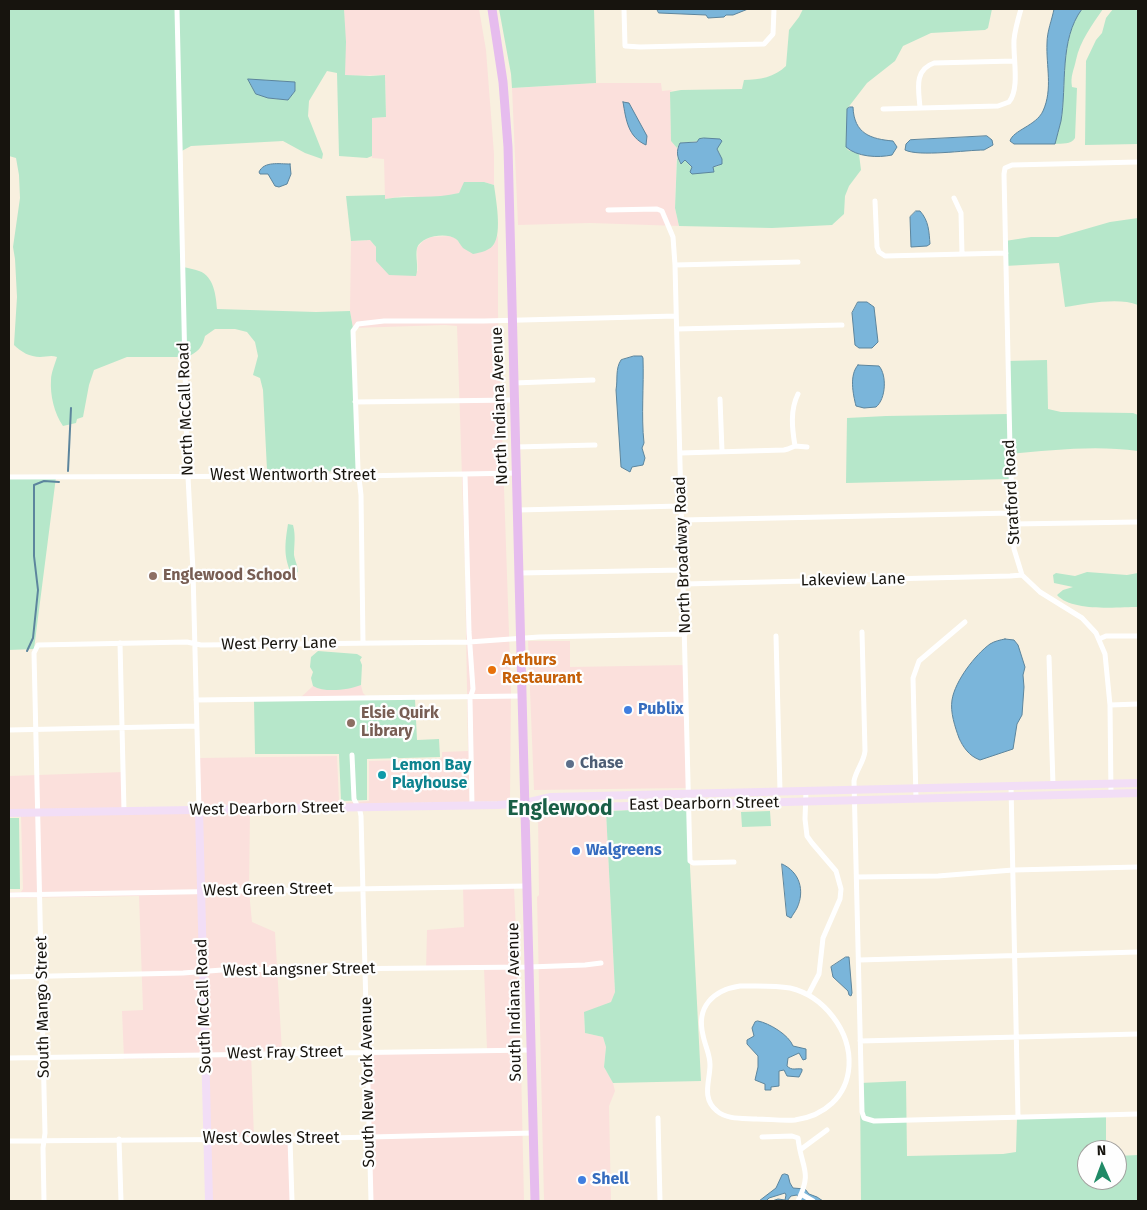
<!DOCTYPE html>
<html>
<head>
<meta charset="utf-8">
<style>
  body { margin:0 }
  #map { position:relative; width:1147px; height:1210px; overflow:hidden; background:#f8f0df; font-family:"Fira Sans",sans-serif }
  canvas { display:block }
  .frame { position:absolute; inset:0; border:10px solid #17140e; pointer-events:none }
  .north { position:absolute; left:1077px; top:1140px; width:50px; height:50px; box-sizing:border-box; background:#fefefe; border:1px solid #a2a09e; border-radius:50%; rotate:358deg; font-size:14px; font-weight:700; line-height:20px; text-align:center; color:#17140e }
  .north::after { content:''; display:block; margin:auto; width:18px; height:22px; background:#208a66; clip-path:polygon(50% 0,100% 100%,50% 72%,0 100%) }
</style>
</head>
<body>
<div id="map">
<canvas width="1147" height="1210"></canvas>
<div class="frame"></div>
<div class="north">N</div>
</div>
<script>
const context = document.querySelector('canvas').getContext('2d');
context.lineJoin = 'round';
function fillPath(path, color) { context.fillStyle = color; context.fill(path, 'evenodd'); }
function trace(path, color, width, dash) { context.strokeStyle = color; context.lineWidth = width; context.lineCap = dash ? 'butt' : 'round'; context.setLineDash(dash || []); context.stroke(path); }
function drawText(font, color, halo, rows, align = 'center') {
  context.font = font + ' "Fira Sans",sans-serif'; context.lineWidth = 4.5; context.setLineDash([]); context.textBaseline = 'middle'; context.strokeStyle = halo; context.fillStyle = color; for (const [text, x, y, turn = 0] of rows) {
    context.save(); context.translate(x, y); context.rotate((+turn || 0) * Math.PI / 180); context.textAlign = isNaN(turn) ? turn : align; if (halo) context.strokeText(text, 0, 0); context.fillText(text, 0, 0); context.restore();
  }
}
fillPath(new Path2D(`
  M344,9H479L486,50L494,154V185L484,182L463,187L459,193L446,196L433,198L404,196L385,199L384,159L372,158V118L386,117L385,75L345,76Z
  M596,83H661L662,91L672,90L670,92L671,141L677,148L675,208L679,226L590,223L518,225L512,88Z
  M498,235V313L511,691L510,801L200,807V758L337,756L339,801L341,803L369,801V761L440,759L442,757V752L468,751L465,568L457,326L445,325L353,328L350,311L351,241L370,240L376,247L377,261L418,271L417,248L423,241L431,237L450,236L457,239L463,247L493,246Z
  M528,641H570V667L686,665V788L534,790Z
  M361,685L363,693L367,697L300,698L313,686Z
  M124,772V808L9,810V776Z
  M606,811L615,992L611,1002L584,1013L585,1033L603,1037L606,1047L604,1067L613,1083L615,1091L609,1106L611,1201H544L537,897L539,895L538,815Z
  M250,812L249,891L252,922L275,932L282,1052L251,1051L254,1139L291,1137L294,1201H212L202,813Z
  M196,813L202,1057L124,1059L122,1011L143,1010L139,896L9,898V892H21L23,889L21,816Z
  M514,887L520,1019L524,1201H372L369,1052L487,1050L484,968L426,970L427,930L464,927L463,888Z`), '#fbe0dc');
fillPath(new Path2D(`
  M9,9H344L346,42L345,75L370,76L385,75L386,117L372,118V156L367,158L339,156L337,73L327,71L309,101L308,116L323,154L322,159L305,153L283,141L191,146L178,153L183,267C188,268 194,269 199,271C214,276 216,296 217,309L316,312L350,311L353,328L358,472L267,470L263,390L260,378L253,375L258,356L255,342L247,332L235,329H215L205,336C202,348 198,352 187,357H127L94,370L89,385L83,417L77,419L76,423L63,426C54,413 50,395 51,380C51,373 55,364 57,357C51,355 46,357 40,357C30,357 21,352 14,345L17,297L15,259L13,247L20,198L19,175L16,158L9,156ZM249,80L294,82L295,91L288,100L268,98Z
  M499,9H594L596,83L512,88L511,74Z
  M803,9H992L988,28L985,30L931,33L903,46L895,61L867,83L847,109L846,147L848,150L859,154L861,170L849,186L845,196L844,214L832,225L772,228L679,226L675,208L677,157L680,164L685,160L692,168L691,169L714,172L713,167L719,166L720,154L717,149L720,139L680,143L677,148L671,141L670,92L681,90L742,89L744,80C759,80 775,77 786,66L789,30L799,17Z
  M1082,9H1103C1092,25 1080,41 1076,60C1074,70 1070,76 1072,87L1077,88L1075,138C1071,145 1062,143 1055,144C1057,136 1059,129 1061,121C1067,85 1059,40 1082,9Z
  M1113,9H1138V144L1085,145L1086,61L1096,40L1102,33L1106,18Z
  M464,182H484L494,185C496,200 502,232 494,244C491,250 480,253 473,254C470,252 466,250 463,248C460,245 459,241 456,239C446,232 421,236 417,248C415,257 419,267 416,276L389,275L376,261V247L370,240L351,241L346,196L385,195V199C410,195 435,199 459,193Z
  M1138,218V305C1118,297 1086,304 1065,307L1059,263L1005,266V241L1031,237H1058L1110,222Z
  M1047,360L1048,409L1061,412L1133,413L1138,415V451C1096,445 1052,450 1009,454V479L846,483L847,418L886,416L1008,414L1007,361Z
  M9,477H56L34,649L9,650Z
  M288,524L293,525C296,536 294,545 294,555C295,561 298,566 298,572L292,575C283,557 285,543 288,524Z
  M1087,572L1127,575L1138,573V607C1117,607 1072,612 1057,595L1063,590L1073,587L1054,583L1053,575L1056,573L1075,576Z
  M318,651L357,654L362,657L360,660L362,665L361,685C348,690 325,693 313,686L311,678L313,672L310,667L311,657Z
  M415,699L417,740L439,739L440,757L367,759V800L341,801L339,754H255L254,701Z
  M687,808L701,1081L613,1083L604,1067L606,1047L603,1037L585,1033L584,1012L611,1002L615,992L606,811Z
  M770,811L771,826L742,827L741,812Z
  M9,818H19L20,889H9Z
  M906,1081L907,1156L1003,1154L1016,1152L1017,1118L1106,1116V1150H1087V1180H1117V1156L1138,1155V1201H861L860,1083Z`), '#b6e7ca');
const water = new Path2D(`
  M657,9H748L733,15H726L724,17L708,18L706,15L659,13Z
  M1054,9H1082C1059,40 1067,85 1061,121C1059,129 1057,136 1055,144H1014L1010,141C1013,130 1036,126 1043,111C1053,89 1046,66 1047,43C1047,31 1052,20 1054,9Z
  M248,79L295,82V91L288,100L268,98L256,94Z
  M623,102L629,103L647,136L646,145C628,137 626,120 623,102Z
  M850,107H853C854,134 871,139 893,141L897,147L892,155C878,158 857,157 846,147L847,109Z
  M987,136L992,140L993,145L984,150C966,150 919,157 905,150L906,144L910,140Z
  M704,138L720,139L722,141L717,149L722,159V164L713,167L714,172L692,174L690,172L692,167L685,160L681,164C677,157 676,151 680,143L697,142L699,139Z
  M290,164L291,174L287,184L279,187L275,186L268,174H260L259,172C264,161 279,164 290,164Z
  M916,211H920C929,221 929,232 930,244L927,246L911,247L910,217Z
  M858,302H867L874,307L878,342L872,348H859L855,345L852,313Z
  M634,356H642L643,358C644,387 641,415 644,443L642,448L645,458L643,465L632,467L630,472L621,467L616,390C618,379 615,369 621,360Z
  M858,365L879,366C887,375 886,399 876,407L864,408L856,406C853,394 849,375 858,365Z
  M1005,639L1014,640L1018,645L1025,667L1023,675L1024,687L1022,715L1017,724L1013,749L980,760C969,756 963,747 959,738C955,727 950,712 952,700C955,681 975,655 990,644C995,641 1000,640 1005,639Z
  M782,864C800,872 805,891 797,908C795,912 793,914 791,918L787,916Z
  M846,957H849L852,993L851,996L849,995L848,991L833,977L831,967Z
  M758,1021C769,1023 789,1035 793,1046L806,1049V1059L803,1060L799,1053L788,1058L787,1066C792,1071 796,1068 802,1069V1071L799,1077L787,1076L784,1070L779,1071V1086L771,1087V1090H765V1084L755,1080L758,1067V1056L747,1044V1040L754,1036L752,1028L755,1022Z
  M785,1174L788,1175L790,1183L793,1188L805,1189L809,1194L817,1197L823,1201H798L799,1198L797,1195L791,1196L787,1201H772L778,1199L785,1200L786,1195L785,1193L769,1198L766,1201H759L776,1188L782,1175Z`);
fillPath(water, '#7ab5da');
trace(water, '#5c859d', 1);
trace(new Path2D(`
  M68,471L71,408
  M27,651L33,638L38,590L34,556V485L44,481L59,482`), '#5c859d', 2);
trace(new Path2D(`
  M177,9L187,458L193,571L199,810
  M624,9L625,46L640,47L764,44L773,34L774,9
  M920,108C919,91 913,70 934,63L1014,61
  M883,109L998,106L1009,102C1020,89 1013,58 1014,40C1015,29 1018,19 1021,9
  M954,198L961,213L962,254
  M875,201L877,247L879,252L885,256L1006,253
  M608,210L657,209L662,211L673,237L675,265L690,861L693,863L734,862
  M675,265L798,262
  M677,329L842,325
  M514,383L593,380
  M720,399L722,451
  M355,402L515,400
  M795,446C792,428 790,410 798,394
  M516,447L595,445
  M680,453L784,450L788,449L795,446L807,447
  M465,474L469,632L473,689L470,699L472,805
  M9,477L359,476L517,473
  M518,510L681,506
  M682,520L1012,513
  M1013,524L1138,522
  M519,573L683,570
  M684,584L1010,576L1022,575
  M862,632L865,751C864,762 856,770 854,781L862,1112L864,1118L874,1121L1138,1114
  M776,636L780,791
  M1099,639L1106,636H1138
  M120,643L124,811
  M363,643L361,495L358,469L353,331L358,324L384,321H484L676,316
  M1049,657L1053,785
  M196,700L521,696
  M1110,705L1138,704
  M9,730L196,726
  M352,755L354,799L360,811L361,816L371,1201
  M1011,786L1018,1117
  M806,791L805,819L807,836L812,843L836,871L841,889L840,899L823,938L819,974L808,995
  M1111,794L1110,705L1105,654L1096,633L1082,618L1040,592L1022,575L1014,549L1010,449L1004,174L1005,168L1012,165L1138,162
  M916,799L913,678L919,661L965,622
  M857,877L938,876L1013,870L1138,867
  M9,895L527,886
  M859,960L1138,952
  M9,977L183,973L222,970L529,967L585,965L601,963
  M740,986C756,986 774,985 790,988C824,996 851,1031 849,1066C847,1097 824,1116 795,1120C782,1121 769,1119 757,1119C744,1118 727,1120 717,1111C701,1098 710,1081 710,1065C710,1054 705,1046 703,1035C696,1007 713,990 740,986Z
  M860,1041L1138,1034
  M9,1058L531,1050
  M658,1118L660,1201
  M762,1137L792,1136L798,1138C801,1168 813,1171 798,1201
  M119,1139L121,1201
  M290,1139L292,1201
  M9,1141L290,1139L533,1133
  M800,1150L827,1130
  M801,1194L813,1201
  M44,1201L43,1148L45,1133L34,653L38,645L187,642L201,645L469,642L539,637L685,634`), '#fff', 5);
trace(new Path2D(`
  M529,804L551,808L1138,793
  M199,810L209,1201
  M9,813L498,805L525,803L551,797L1138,783`), '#f2def6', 8);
trace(new Path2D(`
  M492,9L503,82L508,147L535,1201`), '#e6bcee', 9);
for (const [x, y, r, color] of [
  [153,576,5,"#8d6e63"],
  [492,670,5,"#e8710a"],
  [628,710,5,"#3f7fe0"],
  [351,723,5,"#8d6e63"],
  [570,764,5,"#5c6f8a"],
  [382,775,5,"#0f9aa8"],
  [576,851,5,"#3f7fe0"],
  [582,1180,5,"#3f7fe0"]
]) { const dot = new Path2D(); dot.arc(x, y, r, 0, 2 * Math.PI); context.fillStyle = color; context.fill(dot); trace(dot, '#fefefe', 2); }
drawText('16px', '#17140e', '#fefefe', [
  ["North Indiana Avenue",500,406,-92],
  ["North McCall Road",186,409,-92],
  ["West Wentworth Street",293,476],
  ["Stratford Road",1012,492,-93],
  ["North Broadway Road",683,555,-92],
  ["Lakeview Lane",853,580,-1],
  ["West Perry Lane",279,644,-1],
  ["East Dearborn Street",704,804,-1],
  ["West Dearborn Street",267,809,-1],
  ["West Green Street",268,890,-1],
  ["West Langsner Street",299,970,-1],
  ["South Indiana Avenue",515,1002,-91],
  ["South McCall Road",204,1006,-92],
  ["South Mango Street",43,1007,-91],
  ["West Fray Street",285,1053,-1],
  ["South New York Avenue",368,1082,-91],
  ["West Cowles Street",271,1139]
]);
drawText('bold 16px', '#785e54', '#fefefe', [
  ["Englewood School",163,576],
  ["Elsie Quirk",361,714],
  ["Library",361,732]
], 'left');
drawText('bold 16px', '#c56008', '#fefefe', [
  ["Arthurs",502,661],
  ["Restaurant",502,679]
], 'left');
drawText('bold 16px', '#366cbe', '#fefefe', [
  ["Publix",638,710],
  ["Walgreens",586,851],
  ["Shell",592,1180]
], 'left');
drawText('bold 16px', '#4e5e75', '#fefefe', [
  ["Chase",580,764]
], 'left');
drawText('bold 16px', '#0d838f', '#fefefe', [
  ["Lemon Bay",392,766],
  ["Playhouse",392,784]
], 'left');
drawText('bold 21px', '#195f46', '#fefefe', [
  ["Englewood",560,809]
]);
</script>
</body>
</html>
